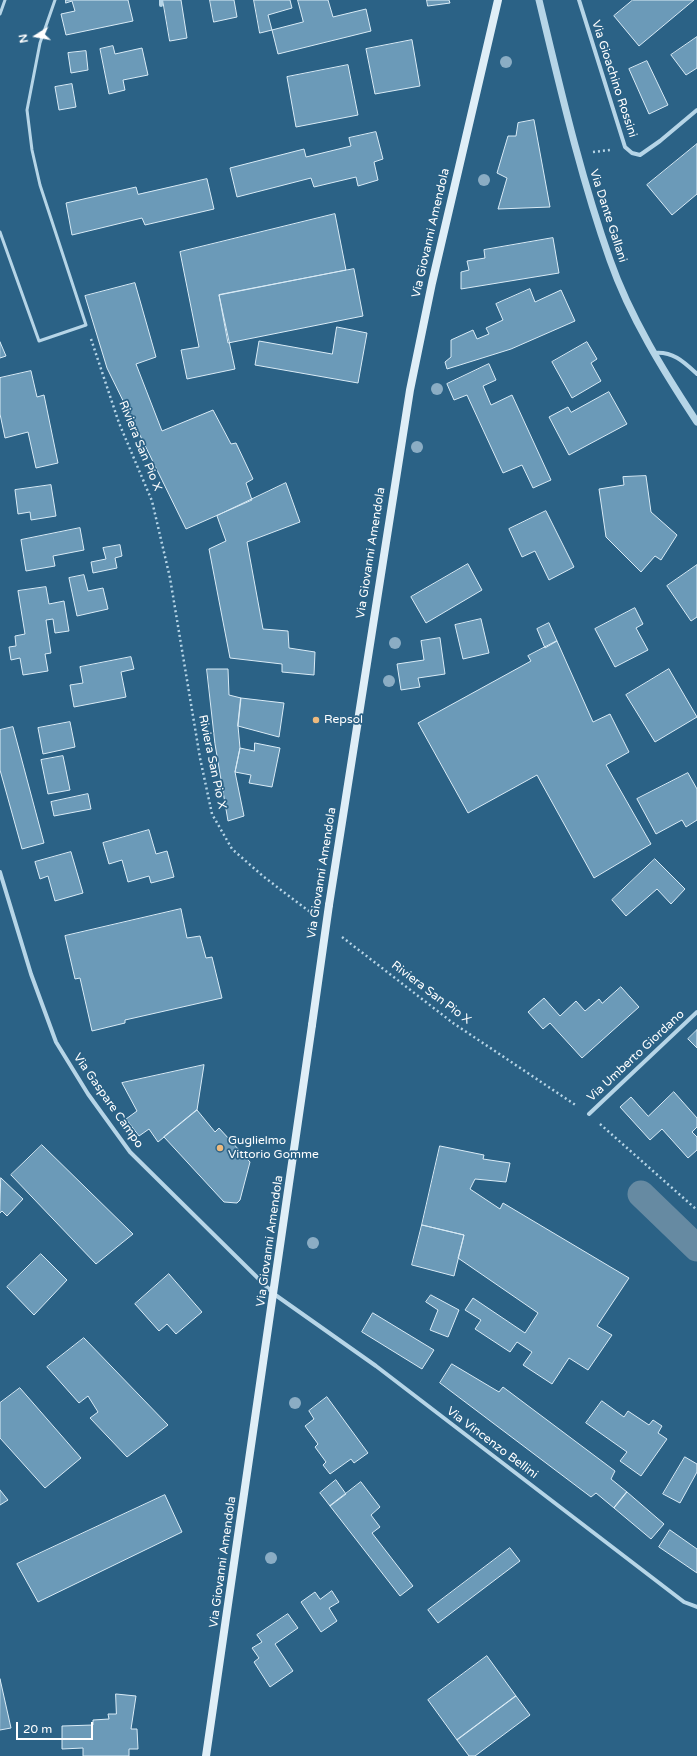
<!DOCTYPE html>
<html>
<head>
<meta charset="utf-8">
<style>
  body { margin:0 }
  #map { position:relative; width:697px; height:1756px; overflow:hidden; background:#2b6286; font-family:"Varela Round",sans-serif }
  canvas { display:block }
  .north { position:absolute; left:16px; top:16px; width:40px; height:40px; -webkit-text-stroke:3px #2b6286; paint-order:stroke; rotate:259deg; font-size:11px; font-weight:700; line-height:16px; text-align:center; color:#fff }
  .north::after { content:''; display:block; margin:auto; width:14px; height:18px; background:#fff; clip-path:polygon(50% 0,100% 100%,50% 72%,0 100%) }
  .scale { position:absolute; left:16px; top:1722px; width:77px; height:18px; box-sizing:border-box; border:2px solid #fff; border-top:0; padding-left:5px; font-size:12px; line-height:14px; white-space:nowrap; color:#fff; -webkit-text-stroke:3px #2b6286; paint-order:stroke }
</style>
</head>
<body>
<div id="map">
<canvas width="697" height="1756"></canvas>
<div class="north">N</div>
<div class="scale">20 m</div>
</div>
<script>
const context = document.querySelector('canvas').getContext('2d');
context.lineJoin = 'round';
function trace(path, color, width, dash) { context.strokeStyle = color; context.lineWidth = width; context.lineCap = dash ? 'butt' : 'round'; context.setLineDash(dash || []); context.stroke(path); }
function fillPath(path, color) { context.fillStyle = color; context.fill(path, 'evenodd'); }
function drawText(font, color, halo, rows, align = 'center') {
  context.font = font + ' "Varela Round",sans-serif'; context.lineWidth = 3.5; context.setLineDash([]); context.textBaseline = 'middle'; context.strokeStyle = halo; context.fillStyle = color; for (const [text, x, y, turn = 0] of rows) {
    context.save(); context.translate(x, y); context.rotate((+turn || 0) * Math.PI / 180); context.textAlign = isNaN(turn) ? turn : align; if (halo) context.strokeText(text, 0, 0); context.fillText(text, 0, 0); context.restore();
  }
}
trace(new Path2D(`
  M641,1194L697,1248`), '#668aa2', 27);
const building = new Path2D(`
  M66,0H128L133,21L66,35L61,14L75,11L72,1L66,3Z
  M163,0H181L187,38L170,41Z
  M210,0H234L237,17L214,22Z
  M254,0H290L292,8L268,15L272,30L260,33Z
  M298,0H328L333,17L366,9L371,31L278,54L272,30L303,22Z
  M427,0H449L450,3L428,6Z
  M633,0H694L639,46L614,16Z
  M697,37V68L686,75L671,55Z
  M412,40L420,86L375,94L366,49Z
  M113,46L115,54L142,48L148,75L123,80L125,90L109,94L100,49Z
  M86,51L88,70L71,73L68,53Z
  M647,61L668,105L649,114L629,69Z
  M348,65L358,115L296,127L287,77Z
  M72,84L76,107L59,110L55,87Z
  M534,120L550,207L498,209L507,178L497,173L508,136H516L518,123Z
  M376,132L383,159L374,162L378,180L358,186L356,177L314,187L311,178L237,197L230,168L304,149L306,157L351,146L349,138Z
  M697,144V194L672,215L647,185Z
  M207,179L214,209L145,225L142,218L72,235L66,203L136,187L138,194Z
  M335,214L346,270L219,295L235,369L187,379L181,350L199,347L180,252Z
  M553,238L559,273L461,289V272L469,270L467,261L485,258L484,250Z
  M354,269L363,316L228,343L219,295Z
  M135,283L156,357L136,364L162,431L213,410L231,444L236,443L253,479L246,483L252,500L186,529L107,368L85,296Z
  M530,289L535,302L561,290L575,321L511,349L447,369L445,362L451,357V340L473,330L477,339L489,334L486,328L503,320L496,304Z
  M337,327L367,333L358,383L255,365L259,341L332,354Z
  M0,342L6,356L0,358Z
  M587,342L597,359L591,363L601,381L572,398L552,362Z
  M489,364L496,380L483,386L491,405L512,395L551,480L533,488L522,465L503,473L467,395L454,400L447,384Z
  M31,371L37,397L44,395L58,463L36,468L28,432L5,438L0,414V378Z
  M609,392L627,424L569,455L549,417L568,407L571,412Z
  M646,476L651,512L677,535L661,560L655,556L641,572L606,537L599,489L624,485L623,477Z
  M286,483L300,522L247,542L263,629L288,631L289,648L315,652L314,675L282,672V664L230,658L209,549L226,541L217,516Z
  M51,485L56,516L31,520L30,512L18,514L15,490Z
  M546,511L574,567L549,580L535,551L522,557L509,529Z
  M80,528L84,550L53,556L55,566L26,571L21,540Z
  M120,545L122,556L115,558L117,568L93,573L91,562L106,559L103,548Z
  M468,564L482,590L426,623L411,597Z
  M697,565V617L691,621L667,586Z
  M84,575L88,591L103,588L108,609L77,616L69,578Z
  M46,587L49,604L64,601L69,631L55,633L53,619L46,620L51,653L45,654L48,671L23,675L20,658L11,660L9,647L16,646L15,636L25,634L18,591Z
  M635,608L643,624L636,628L648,650L615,667L595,629Z
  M481,619L489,653L463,659L455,625Z
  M549,623L557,641L545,648L537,629Z
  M440,638L445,674L418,678L420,687L401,690L397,664L424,660L421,641Z
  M557,641L593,722L610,714L629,752L606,765L651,844L594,878L537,775L468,813L418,723L531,661L528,656Z
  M131,657L134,669L121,672L126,697L74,707L70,685L83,683L80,667Z
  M207,669H228L229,695L241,698L238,726L240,748L235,772L244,816L228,821L215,744Z
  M669,669L697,717L655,742L626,695Z
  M241,698L284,703L279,737L238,726Z
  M70,722L75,747L43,754L38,728Z
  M13,727L44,843L22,849L0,770V730Z
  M255,743L280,748L272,787L249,783L251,775L235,772L240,748L254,751Z
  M63,756L70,790L48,794L41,760Z
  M688,773L697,789V820L686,827L682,820L656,834L637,799Z
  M88,794L91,809L54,816L51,802Z
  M149,830L156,854L167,851L174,877L151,883L149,876L128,882L122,860L109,864L103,843Z
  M71,852L83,893L55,901L48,876L40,879L35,862Z
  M655,859L685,889L671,904L657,889L626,916L612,900Z
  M181,909L187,938L200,936L206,958L212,957L222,998L125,1020V1023L92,1031L80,978L75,979L65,936Z
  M621,987L639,1007L582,1058L550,1023L543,1029L528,1012L544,998L560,1016L576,1001L585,1011L599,999L602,1003Z
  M697,1030V1048L688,1039Z
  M204,1065L197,1110L158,1142L149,1129L139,1136L126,1119L137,1111L122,1083Z
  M674,1092L697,1118V1127L692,1132L697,1137V1150L688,1158L662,1129L650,1140L620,1107L631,1097L648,1116Z
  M197,1110L215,1132L219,1128L250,1162L240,1200L237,1203L224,1202L164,1137Z
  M42,1145L133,1234L96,1264L11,1175Z
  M440,1146L484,1155L483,1159L510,1163L506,1182L475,1179L470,1189L500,1209L503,1203L629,1278L597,1326L612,1335L588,1370L569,1358L552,1384L523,1365L532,1352L517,1342L510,1352L475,1329L481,1320L465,1310L473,1298L525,1333L538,1313L458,1258L464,1235L422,1225Z
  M1,1178L23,1199L7,1216L2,1211L0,1213Z
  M422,1225L464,1235L454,1276L412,1265Z
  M41,1254L67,1280L34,1315L7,1287Z
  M169,1274L202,1312L176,1334L167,1324L159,1331L135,1304Z
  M431,1295L459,1310L448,1337L430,1330L438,1310L426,1302Z
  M373,1313L434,1350L422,1369L362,1332Z
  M84,1338L168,1425L127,1457L90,1418L98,1412L88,1396L79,1403L47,1367Z
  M452,1364L499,1392L503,1387L615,1471L611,1479L627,1492L614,1508L596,1493L591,1497L440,1383Z
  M20,1388L81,1458L45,1488L0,1438V1403Z
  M327,1397L368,1453L354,1463L351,1459L330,1474L323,1465L326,1462L315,1447L318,1444L305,1426L314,1419L309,1411Z
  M602,1401L624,1417L628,1411L649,1425L653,1420L662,1426L658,1433L667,1439L641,1476L620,1461L627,1452L586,1423Z
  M685,1457L697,1464V1472L680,1503L663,1494Z
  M336,1480L346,1494L330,1506L320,1493Z
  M361,1482L380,1507L371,1515L380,1527L372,1533L413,1586L400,1596L330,1506Z
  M0,1490L8,1500L0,1505Z
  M627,1492L664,1524L651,1539L614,1508Z
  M165,1495L182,1532L38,1602L17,1564Z
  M670,1530L697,1549V1573L659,1547Z
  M510,1548L520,1561L438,1623L428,1610Z
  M332,1591L339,1602L329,1608L337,1621L321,1632L301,1602L315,1592L320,1599Z
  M288,1614L298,1628L275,1644L293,1671L270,1687L254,1662L259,1658L252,1648L262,1642L257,1635Z
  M487,1656L516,1696L457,1740L428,1700Z
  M0,1679L11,1728L0,1730Z
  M116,1694L136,1696L131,1729H137L138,1749H129V1756H83V1748L62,1749V1726L93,1725V1720L109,1719L108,1714H116Z
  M516,1696L530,1715L475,1756H469L457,1740Z`);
fillPath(building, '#6b9ab8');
trace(building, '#d9ebf6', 1);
trace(new Path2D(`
  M593,152L610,150
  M91,339L119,423L152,501L170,578L200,758L212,814L232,849L264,877L310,912
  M342,937L453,1023L577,1106
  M600,1124L697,1210`), '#b6d5e7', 2.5, [2, 3]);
trace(new Path2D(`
  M0,14L5,0
  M0,232L39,341L86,325L40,185L32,150L27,110L40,43L55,0`), '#b6d5e7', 3);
trace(new Path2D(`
  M579,0L625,147L632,153L640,155L660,141L697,110
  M161,5V0
  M654,353C673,351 684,362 697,374
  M0,872L31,974L56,1042L88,1094L130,1152L274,1294L376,1366L684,1602L697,1607
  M589,1114L697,1012`), '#b6d5e7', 4);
trace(new Path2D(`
  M539,0C560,87 580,175 610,260C630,317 664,372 697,422`), '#b6d5e7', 7);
trace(new Path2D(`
  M329,905L410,390L432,283L498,0
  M206,1756L312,1025`), '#dfeef7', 8);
trace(new Path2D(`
  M312,1025L329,905`), '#dfeef7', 8);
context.fillStyle = '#8badc4';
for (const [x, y] of [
  [506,62],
  [484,180],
  [437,389],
  [417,447],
  [395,643],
  [389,681],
  [313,1243],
  [295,1403],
  [271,1558]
]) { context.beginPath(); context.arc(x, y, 6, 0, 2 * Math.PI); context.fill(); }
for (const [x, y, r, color] of [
  [316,720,4,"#edba7e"],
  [220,1148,4,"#edba7e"]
]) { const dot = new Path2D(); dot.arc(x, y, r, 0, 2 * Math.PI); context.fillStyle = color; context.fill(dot); trace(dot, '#2b6286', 1.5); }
drawText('12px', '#fff', '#2b6286', [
  ["Via Gioachino Rossini",614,79,72],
  ["Via Dante Gallani",608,216,72],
  ["Via Giovanni Amendola",431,233,-77],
  ["Riviera San Pio X",140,446,68],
  ["Via Giovanni Amendola",371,553,-81],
  ["Riviera San Pio X",212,762,78],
  ["Via Giovanni Amendola",322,873,-81],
  ["Riviera San Pio X",431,993,37],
  ["Via Umberto Giordano",636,1056,-43],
  ["Via Gaspare Campo",108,1101,55],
  ["Via Giovanni Amendola",270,1241,-82],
  ["Via Vincenzo Bellini",492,1443,37],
  ["Via Giovanni Amendola",223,1562,-82]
]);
drawText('12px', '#fff', '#2b6286', [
  ["Repsol",324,720],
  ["Guglielmo",228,1141],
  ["Vittorio Gomme",228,1155]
], 'left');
</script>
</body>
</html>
